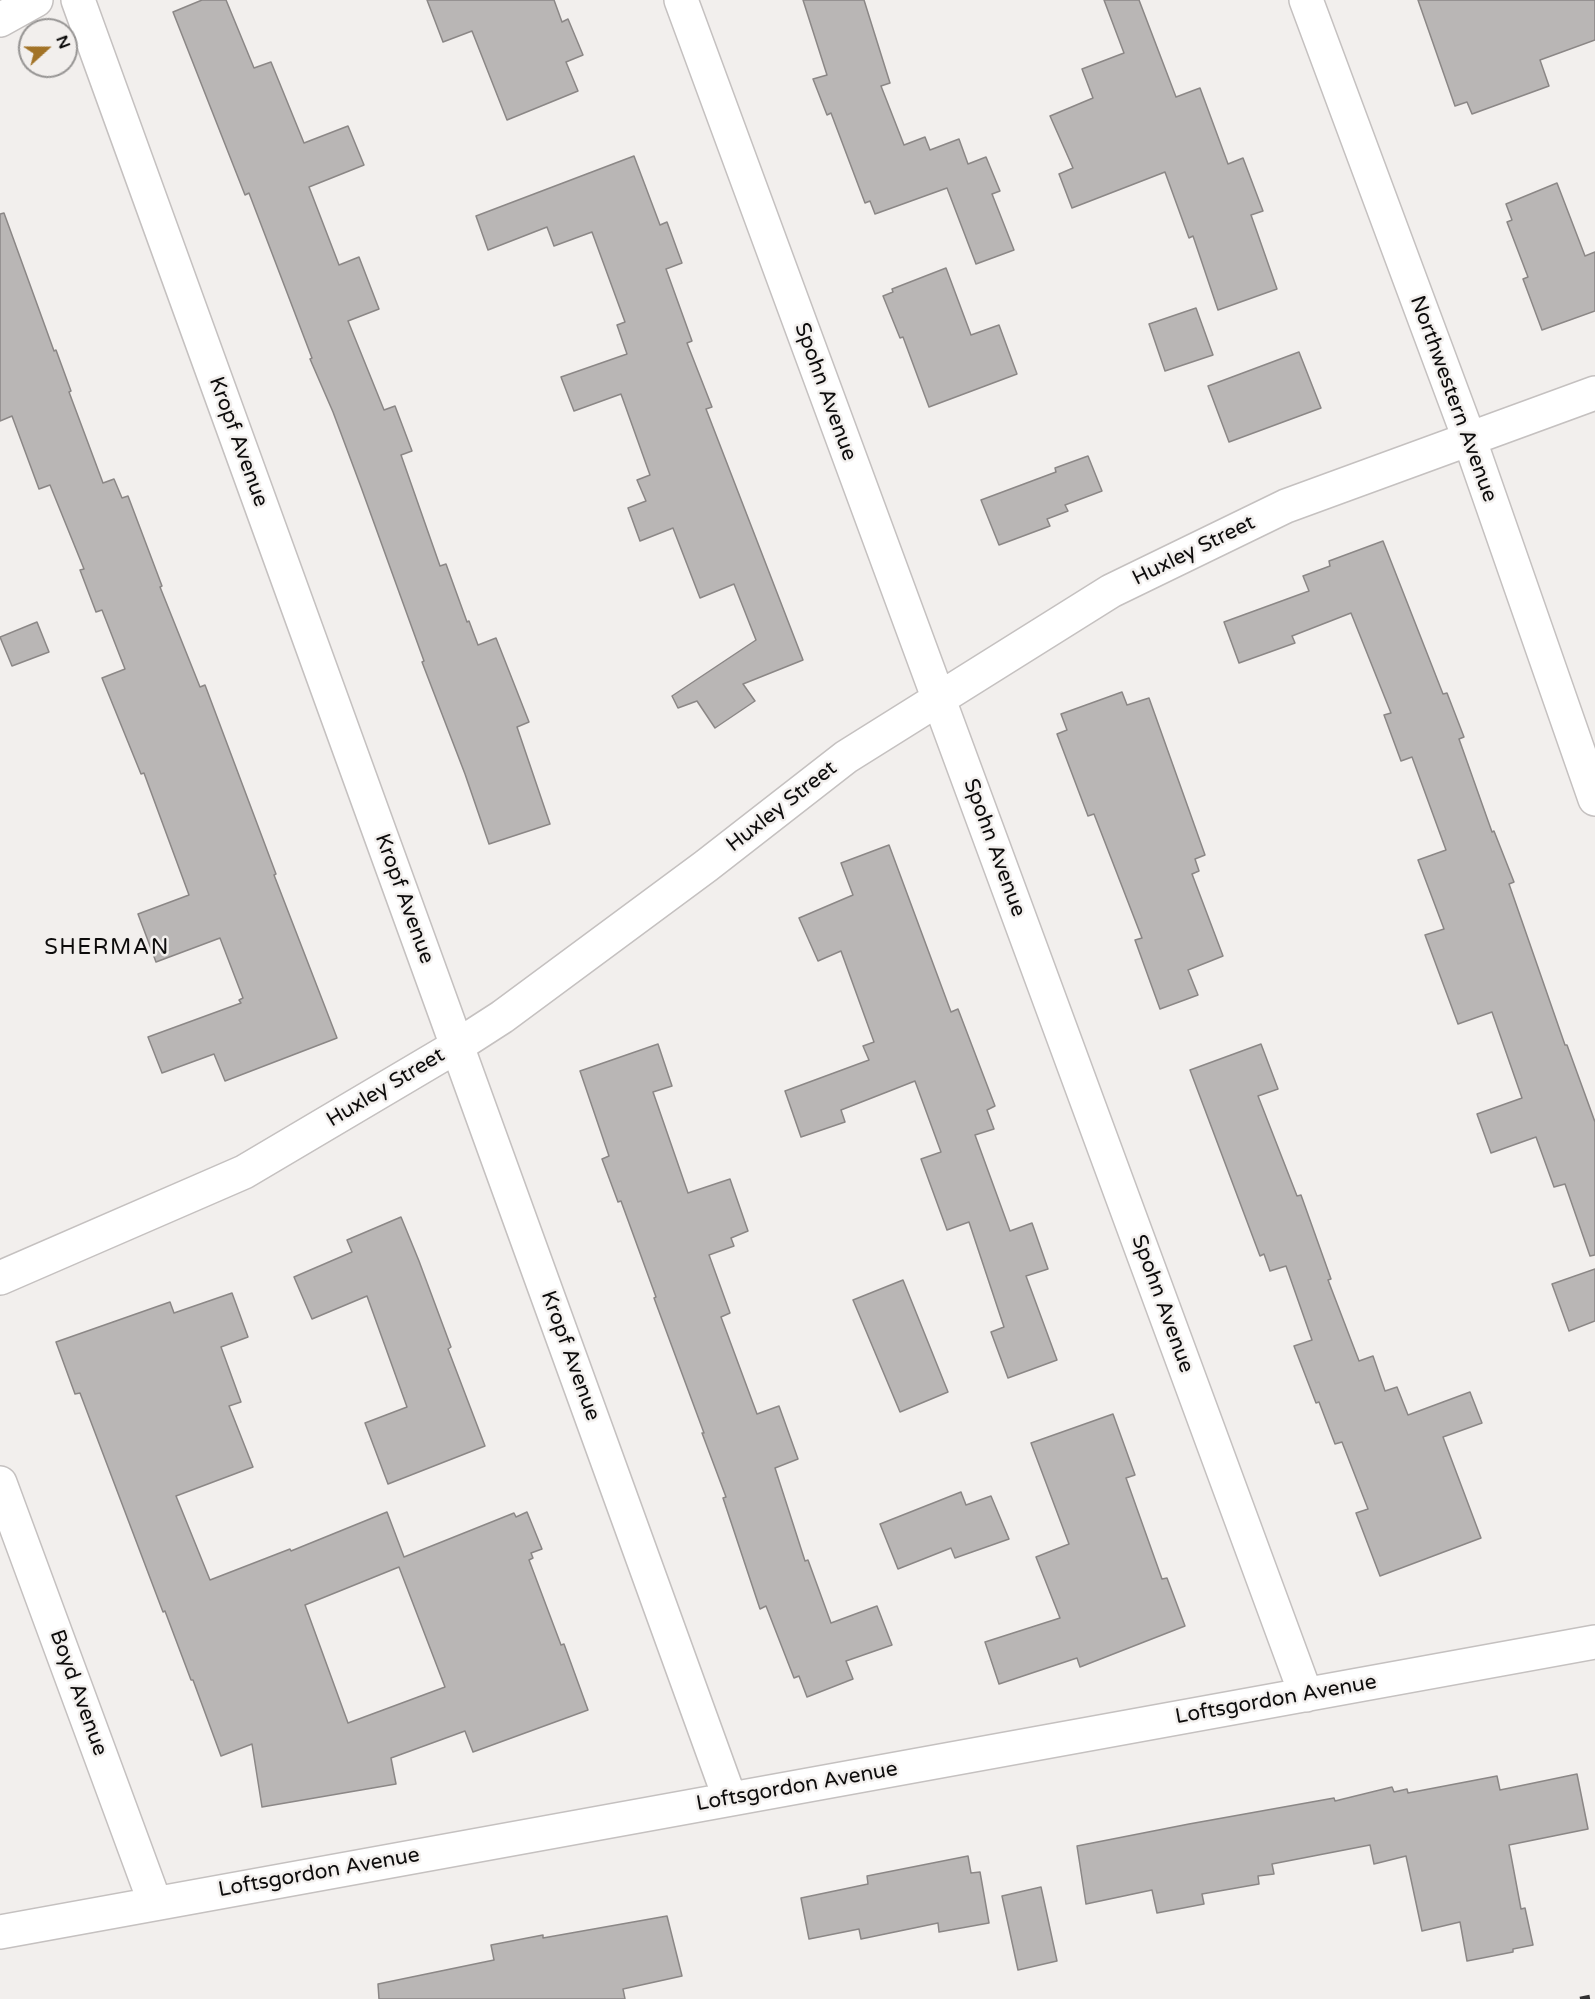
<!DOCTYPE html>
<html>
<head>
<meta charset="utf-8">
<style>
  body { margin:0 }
  #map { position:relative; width:1595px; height:1999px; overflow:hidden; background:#f2efed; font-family:"Varela Round",sans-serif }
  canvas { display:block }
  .north { position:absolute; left:18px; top:18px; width:60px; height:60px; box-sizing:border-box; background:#f2efed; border:2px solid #969493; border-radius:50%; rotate:69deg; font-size:16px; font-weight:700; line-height:24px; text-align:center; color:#0d0c0c }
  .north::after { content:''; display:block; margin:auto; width:21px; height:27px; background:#a27327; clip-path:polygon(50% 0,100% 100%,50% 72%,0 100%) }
</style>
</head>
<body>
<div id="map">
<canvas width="1595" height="1999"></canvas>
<div class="north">N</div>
</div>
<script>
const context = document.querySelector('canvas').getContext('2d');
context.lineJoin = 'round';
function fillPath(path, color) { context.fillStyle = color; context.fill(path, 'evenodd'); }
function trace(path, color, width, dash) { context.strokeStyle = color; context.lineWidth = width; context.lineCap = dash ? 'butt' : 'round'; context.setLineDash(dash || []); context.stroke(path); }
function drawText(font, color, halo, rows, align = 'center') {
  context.font = font + ' "Varela Round",sans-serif'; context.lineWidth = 5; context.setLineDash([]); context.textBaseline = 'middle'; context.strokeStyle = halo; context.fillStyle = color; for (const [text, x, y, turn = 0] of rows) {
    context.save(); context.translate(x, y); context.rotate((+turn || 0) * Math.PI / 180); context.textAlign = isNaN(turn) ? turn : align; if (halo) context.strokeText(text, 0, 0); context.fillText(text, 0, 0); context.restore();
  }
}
const building = new Path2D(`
  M202,0H226L254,68L271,62L304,143L348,126L364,165L309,187L339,265L359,257L379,309L348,321L384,410L395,406L412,451L401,455L440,566L446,564L467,622L469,621L478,645L496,638L529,722L517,727L550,824L489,844L465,774L422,662L424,661L361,487L333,412L310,359L312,358L249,193L245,195L173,12Z
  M427,0H554L562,22L568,19L583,55L566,62L578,91L507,120L472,31L443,42Z
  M803,0H864L890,83L881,86L904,145L925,137L930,150L959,139L968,164L986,157L1000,191L992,194L1014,250L976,264L947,188L875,214L870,201L865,203L831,113L827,115L813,79L827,75Z
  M1104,0H1139L1176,97L1200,88L1228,164L1243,158L1263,211L1251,215L1277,289L1218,310L1193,236L1189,238L1165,172L1072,208L1059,174L1073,168L1050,116L1093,98L1082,69L1124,53Z
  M1418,0H1595V40L1540,60L1549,86L1472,114L1467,102L1455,106Z
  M634,156L660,225L667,222L682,263L666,269L692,341L687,343L712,407L706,409L803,660L743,684L755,701L715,728L697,701L678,708L672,696L756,640L734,584L700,598L673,528L640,541L628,508L646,501L637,480L650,475L621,394L574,411L561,377L627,354L617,325L625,322L592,232L554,246L547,227L488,250L476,216Z
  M1557,183L1585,256L1595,252V311L1542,330L1523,279L1528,277L1507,222L1512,220L1506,204Z
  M4,213L54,351L56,350L71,391L69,392L103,483L114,479L122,498L128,496L162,586L160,587L200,687L205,685L276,874L274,875L337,1038L225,1081L214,1054L162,1073L148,1037L241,1003L239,1000L243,998L220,938L156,962L138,914L189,895L144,773L141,774L102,678L125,669L102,610L96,612L80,570L84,569L50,485L39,489L12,416L0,421V214Z
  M946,268L971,335L999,325L1017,374L929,407L903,337L900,338L883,296L893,292L892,289Z
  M1196,308L1213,355L1165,371L1149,324Z
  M1299,352L1321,408L1229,442L1208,386Z
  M1088,456L1102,491L1065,505L1068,511L1047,519L1050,526L999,545L981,500L1056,472L1055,468Z
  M1383,541L1443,694L1447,693L1464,737L1459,739L1492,832L1494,831L1514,882L1509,884L1565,1045H1567L1595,1122V1255L1590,1256L1565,1184L1554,1187L1536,1137L1491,1153L1477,1114L1522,1098L1492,1012L1458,1024L1425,935L1444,929L1418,860L1446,850L1412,757L1401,761L1384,715L1391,713L1351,613L1292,636L1295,643L1239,663L1224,622L1309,591L1303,576L1330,566L1329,561Z
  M37,622L49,652L12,666L0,637Z
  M1122,692L1127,705L1149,698L1205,855L1195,859L1199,871L1192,874L1223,956L1188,970L1198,995L1160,1009L1135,940L1142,938L1094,814L1088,816L1057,734L1067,730L1061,714Z
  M889,845L951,1012L958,1009L995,1106L987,1110L994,1129L975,1135L1010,1231L1032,1223L1048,1269L1026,1276L1057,1360L1008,1378L991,1332L1004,1327L969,1222L947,1230L921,1159L941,1152L915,1081L841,1110L845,1122L801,1137L785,1091L869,1060L863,1046L874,1042L841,951L818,961L799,918L853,895L841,863Z
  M658,1044L672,1086L653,1092L688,1193L730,1179L748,1231L731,1238L734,1246L709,1255L730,1313L721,1317L757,1414L779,1406L798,1459L775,1468L805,1561L808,1560L831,1623L877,1606L892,1645L846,1661L853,1679L807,1697L799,1676L794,1678L766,1606L760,1609L723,1498L726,1497L702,1433H704L654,1298L656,1297L621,1201L618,1202L602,1159L609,1156L580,1071Z
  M1261,1044L1278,1089L1258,1096L1297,1196L1301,1195L1331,1279L1328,1280L1359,1361L1373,1356L1385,1391L1397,1387L1408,1415L1470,1392L1482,1423L1443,1437L1481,1538L1380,1576L1356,1513L1368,1509L1342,1442L1335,1444L1319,1402L1316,1403L1294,1346L1312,1340L1286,1266L1270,1271L1264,1254L1260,1256L1190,1070Z
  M401,1217L419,1261L451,1347L448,1349L485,1446L388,1484L365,1423L407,1407L367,1296L312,1319L294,1277L352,1252L347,1240Z
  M1595,1269V1321L1569,1331L1552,1284Z
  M903,1280L948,1392L900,1412L853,1300Z
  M232,1293L248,1337L221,1347L241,1402L229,1406L253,1467L176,1496L210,1580L290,1549L291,1551L387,1512L404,1557L514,1513L516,1517L527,1512L542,1549L531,1553L533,1558L529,1560L561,1645L564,1644L588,1710L473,1752L465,1731L391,1758L396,1784L262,1807L252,1744L221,1756L193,1680H191L165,1611L163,1612L80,1393L75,1394L56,1342L170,1302L174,1313ZM399,1567L445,1687L348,1723L305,1605Z
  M1113,1414L1135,1475L1126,1478L1162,1579L1167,1578L1185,1626L1080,1667L1077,1658L999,1684L985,1642L1060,1618L1036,1557L1069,1544L1031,1443Z
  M961,1492L966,1505L991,1496L1009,1539L955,1558L951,1548L898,1569L880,1524Z
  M1577,1774L1588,1829L1509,1845L1521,1909L1525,1908L1533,1945L1513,1949V1952L1467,1961L1460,1922L1422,1931L1406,1856L1374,1864L1370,1845L1272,1864L1274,1874L1258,1876L1259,1884L1202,1894L1204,1904L1157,1913L1152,1890L1086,1904L1077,1846L1189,1824L1334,1798L1335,1801L1392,1787L1394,1792L1407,1789L1408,1793L1497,1776L1500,1790Z
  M968,1856L971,1873L980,1872L989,1923L939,1932L938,1923L861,1939L859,1929L809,1939L801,1898L868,1884L867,1876Z
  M1041,1887L1057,1961L1018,1970L1002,1896Z
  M667,1916L682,1976L623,1989L625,1999H379L378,1984L494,1960L491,1945L543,1935V1938Z`);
fillPath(building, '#b9b6b5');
trace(building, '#8b8786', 1.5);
const street = new Path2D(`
  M78,0L730,1799
  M681,0L1306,1695
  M1306,0L1469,438L1595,799
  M0,20L36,0
  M0,1278L244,1172L457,1046L502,1017L706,866L846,757L1111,591L1286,506L1595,393
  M0,1483L155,1903
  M0,1932L1595,1642`);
trace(street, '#c5c1c0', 36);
trace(street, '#fff', 33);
trace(new Path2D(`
  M1580,1999L1595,1996`), '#323131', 4.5, [10, 10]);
drawText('21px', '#0d0c0c', '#f2efed', [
  ["Spohn Avenue",825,392,70],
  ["Northwestern Avenue",1453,399,70],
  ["Kropf Avenue",238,442,70],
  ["Huxley Street",1194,551,-26],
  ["Huxley Street",782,807,-38],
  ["Spohn Avenue",994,848,70],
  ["Kropf Avenue",404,899,70],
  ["Huxley Street",386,1088,-31],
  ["Spohn Avenue",1162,1304,70],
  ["Kropf Avenue",570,1356,70],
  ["Boyd Avenue",78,1693,70],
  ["Loftsgordon Avenue",1276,1700,-10],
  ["Loftsgordon Avenue",797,1787,-10],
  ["Loftsgordon Avenue",319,1873,-10]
]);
context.letterSpacing = '1.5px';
drawText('22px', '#0d0c0c', '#f2efed', [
  ["SHERMAN",107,948]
]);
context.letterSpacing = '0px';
</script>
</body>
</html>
